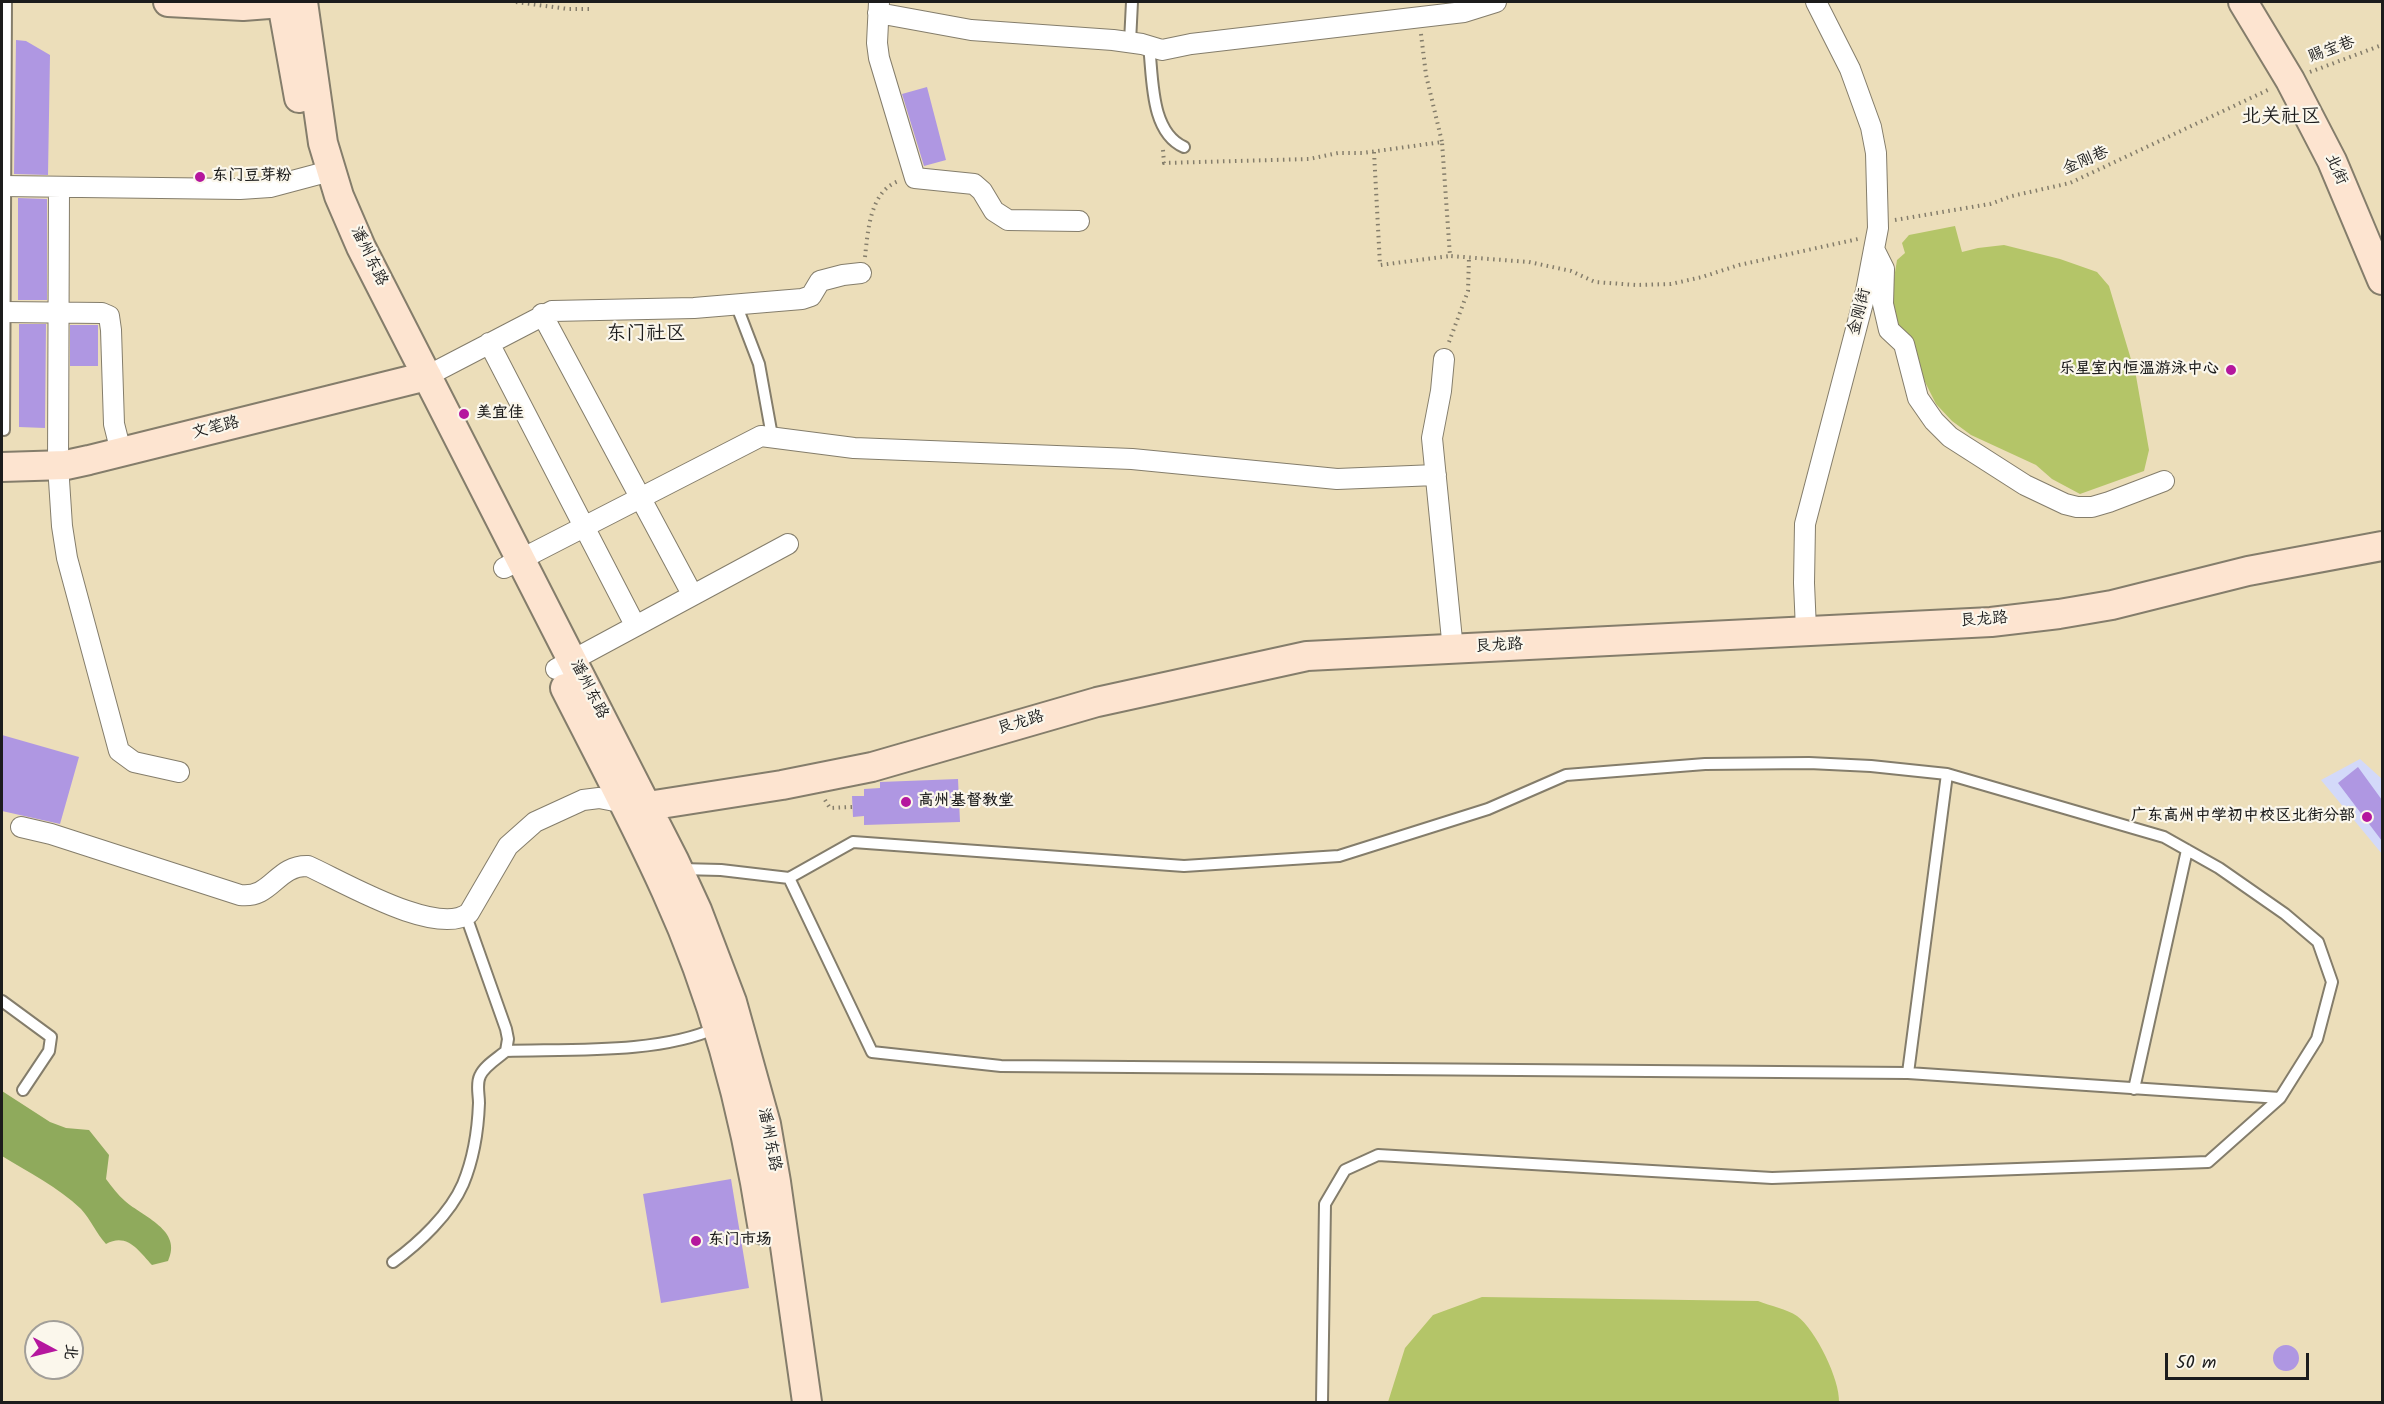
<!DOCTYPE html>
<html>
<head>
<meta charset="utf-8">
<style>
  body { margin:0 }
  #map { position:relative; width:2384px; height:1404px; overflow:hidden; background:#ecdeba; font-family:Kalam,"LXGW WenKai TC",sans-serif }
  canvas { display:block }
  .frame { position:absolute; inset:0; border:3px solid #1c1c1c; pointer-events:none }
  .north { position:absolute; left:24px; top:1320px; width:60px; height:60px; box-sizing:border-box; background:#fbf7ec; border:2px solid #a29f99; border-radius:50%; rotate:97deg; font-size:16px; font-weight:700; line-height:24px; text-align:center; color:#1c1c1c }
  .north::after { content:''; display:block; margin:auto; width:21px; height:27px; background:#b5179e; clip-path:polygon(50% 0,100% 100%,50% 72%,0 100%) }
  .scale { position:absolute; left:2165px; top:1353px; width:144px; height:27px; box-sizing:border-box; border:3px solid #1c1c1c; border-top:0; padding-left:8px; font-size:18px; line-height:21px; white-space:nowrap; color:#1c1c1c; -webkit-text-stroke:4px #fbf7ec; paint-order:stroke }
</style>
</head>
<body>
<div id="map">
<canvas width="2384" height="1404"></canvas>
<div class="frame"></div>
<div class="north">北</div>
<div class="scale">50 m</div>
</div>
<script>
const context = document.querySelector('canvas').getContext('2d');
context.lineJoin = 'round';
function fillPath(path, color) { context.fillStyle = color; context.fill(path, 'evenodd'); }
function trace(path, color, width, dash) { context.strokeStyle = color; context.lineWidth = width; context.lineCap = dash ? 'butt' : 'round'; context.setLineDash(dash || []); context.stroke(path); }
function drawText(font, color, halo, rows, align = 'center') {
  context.font = font + ' Kalam,"LXGW WenKai TC",sans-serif'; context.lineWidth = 4.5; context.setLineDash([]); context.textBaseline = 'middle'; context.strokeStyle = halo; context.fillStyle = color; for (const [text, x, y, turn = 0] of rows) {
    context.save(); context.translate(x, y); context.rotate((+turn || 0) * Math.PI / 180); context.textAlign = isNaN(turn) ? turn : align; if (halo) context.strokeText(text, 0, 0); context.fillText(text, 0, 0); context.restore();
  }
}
fillPath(new Path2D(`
  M2360,759L2382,779V854L2321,780Z`), '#d3d9f9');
fillPath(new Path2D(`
  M1955,226L1962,252L1978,248L2004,245L2060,259L2097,272L2109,286L2136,376L2149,450L2144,471L2080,494L2052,479L2036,465L1971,435L1952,421L1936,404L1915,362L1901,328L1889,310L1897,260L1905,253L1902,243L1909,235Z
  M1482,1297L1758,1301C1770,1306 1787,1309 1797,1316C1816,1330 1840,1380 1839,1402H1388L1405,1348L1433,1315Z`), '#b4c568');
fillPath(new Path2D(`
  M2,1091L50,1122L66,1128L89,1130L109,1155L106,1179C112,1187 118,1195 125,1201C143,1217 183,1230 168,1261L152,1265C139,1251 127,1232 106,1244C96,1233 91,1220 81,1209C58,1187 28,1172 2,1156Z`), '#8faa5c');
fillPath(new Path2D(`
  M16,40L26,41L50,55L48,175L14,174Z
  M927,87L946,160L924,166L902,94Z
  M18,198L47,199V300H18Z
  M19,324H46L45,428L19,427Z
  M70,325H98V366H70Z
  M2,735L79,757L60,824L2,811Z
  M2358,767L2382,800V841L2338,783Z
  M958,779L960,822L864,825V816L853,817L852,796H864V789L880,788V782Z
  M731,1179L749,1288L661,1303L643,1194Z
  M2273 1358a13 13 0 1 1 26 0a13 13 0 1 1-26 0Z`), '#af97e2');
const lane = new Path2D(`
  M1130,42L1132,2
  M1149,46C1153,78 1150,132 1184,147
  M736,304L759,364L772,436
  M4,430L6,2
  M680,869L721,870L789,878L872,1052L1001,1066L1908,1073L2280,1098L2317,1039L2332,982L2318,942L2285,914L2219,868L2164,837L1947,774L1871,766L1809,763L1705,764L1566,775L1488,809L1339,856L1184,866L853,842L789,878
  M2,1001L51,1037L49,1051L23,1090
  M506,1051C569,1049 659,1054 716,1028
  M1908,1073L1947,774
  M2134,1089L2187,850
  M393,1262C419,1243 450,1214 463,1184C473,1160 478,1130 479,1103C479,1094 476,1084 480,1076C484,1066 498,1058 506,1051L508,1039L506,1029L466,916
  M1322,1402L1325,1204L1345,1170L1378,1155L1772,1178L2208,1162L2280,1098`);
const street = new Path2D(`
  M879,2L877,43L879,58L915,178L974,184L982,191L994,211L1008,220L1079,221
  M878,13L971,30L1113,40L1142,44L1162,50L1191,44L1464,12L1496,2
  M2,186L240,189L270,187L330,171
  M59,187L58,465L62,526L67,558L119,751L134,762L179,772
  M1874,249L1884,269L1883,304L1889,330L1904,344L1918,398L1934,421L1950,437L2025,485L2065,504L2077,507H2092L2109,502L2164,481
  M2,312L102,313L109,316L111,330L114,424L121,452
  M542,314L692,594
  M489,343L635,625
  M1444,359L1441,391L1432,438L1453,650
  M427,376L552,311L694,308L802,299L811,296L820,281L843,275L861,273
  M504,568L761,436L854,448L1132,459L1337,479L1436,475
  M1806,630L1804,583L1805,524L1866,291L1878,228L1876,153L1871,127L1850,69L1816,2
  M556,669L788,544
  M21,827L51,834L240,895C272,899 276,865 308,866C340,880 437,938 469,913L508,846L535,822L583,800L599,798L625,803`);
const secondary = new Path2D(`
  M168,2L243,6L282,3
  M303,2L323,143L339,196L361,247L674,860L697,910L732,1002L766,1124L776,1182L807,1402
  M2243,2L2290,80L2332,161L2382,280
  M282,3L299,98
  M2,467L66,465L89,460L427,376
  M565,688C599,755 635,822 666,891C715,998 745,1113 763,1230
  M625,803L648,806L782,785L872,767L1097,702L1307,656L1991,622L2059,614L2112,605L2248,571L2382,546`);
trace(lane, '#847d6b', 14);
trace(street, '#847d6b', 22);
trace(secondary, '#847d6b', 32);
trace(new Path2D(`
  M516,2L568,9H590
  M1421,34L1426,75L1442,142
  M2310,72L2382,45
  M1163,150L1164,163L1309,159L1338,153H1363L1442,142L1450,256L1529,262L1571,271L1595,282L1636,285L1671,284L1702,277L1739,265L1858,239
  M1374,152L1380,265L1450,256
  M1895,220L1990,204L2012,196L2070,183L2270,89
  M865,257C868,230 870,191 899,181
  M1449,342L1468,291L1469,257
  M825,800L830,808L852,807`), '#847d6b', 4, [1.5, 4.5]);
trace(lane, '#fff', 10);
trace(street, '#fff', 20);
trace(secondary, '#fde4d0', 28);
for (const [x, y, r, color] of [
  [200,177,6,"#b5179e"],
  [2231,370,6,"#b5179e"],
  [464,414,6,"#b5179e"],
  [906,802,6,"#b5179e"],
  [2367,817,6,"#b5179e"],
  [696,1241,6,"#b5179e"]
]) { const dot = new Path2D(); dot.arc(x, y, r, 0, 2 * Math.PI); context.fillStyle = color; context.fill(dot); trace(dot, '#fbf7ec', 2); }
drawText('16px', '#1c1c1c', '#fbf7ec', [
  ["赐宝巷",2332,51,-20],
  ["金刚巷",2086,162,-23],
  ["北街",2335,170,66],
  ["潘州东路",368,257,64],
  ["金刚街",1861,312,-76],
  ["文笔路",216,429,-14],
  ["艮龙路",1984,621,-4],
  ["艮龙路",1499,647,-3],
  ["潘州东路",588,690,63],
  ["艮龙路",1021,724,-17],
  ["潘州东路",768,1140,79]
]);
drawText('bold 16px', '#1c1c1c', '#fbf7ec', [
  ["东门豆芽粉",212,177],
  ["乐星室内恒温游泳中心",2219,370,"right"],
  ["美宜佳",476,414],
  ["高州基督教堂",918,802],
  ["广东高州中学初中校区北街分部",2355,817,"right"],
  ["东门市场",708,1241]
], 'left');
drawText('20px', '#1c1c1c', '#fbf7ec', [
  ["北关社区",2281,119],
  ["东门社区",646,336]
]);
</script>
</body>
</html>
